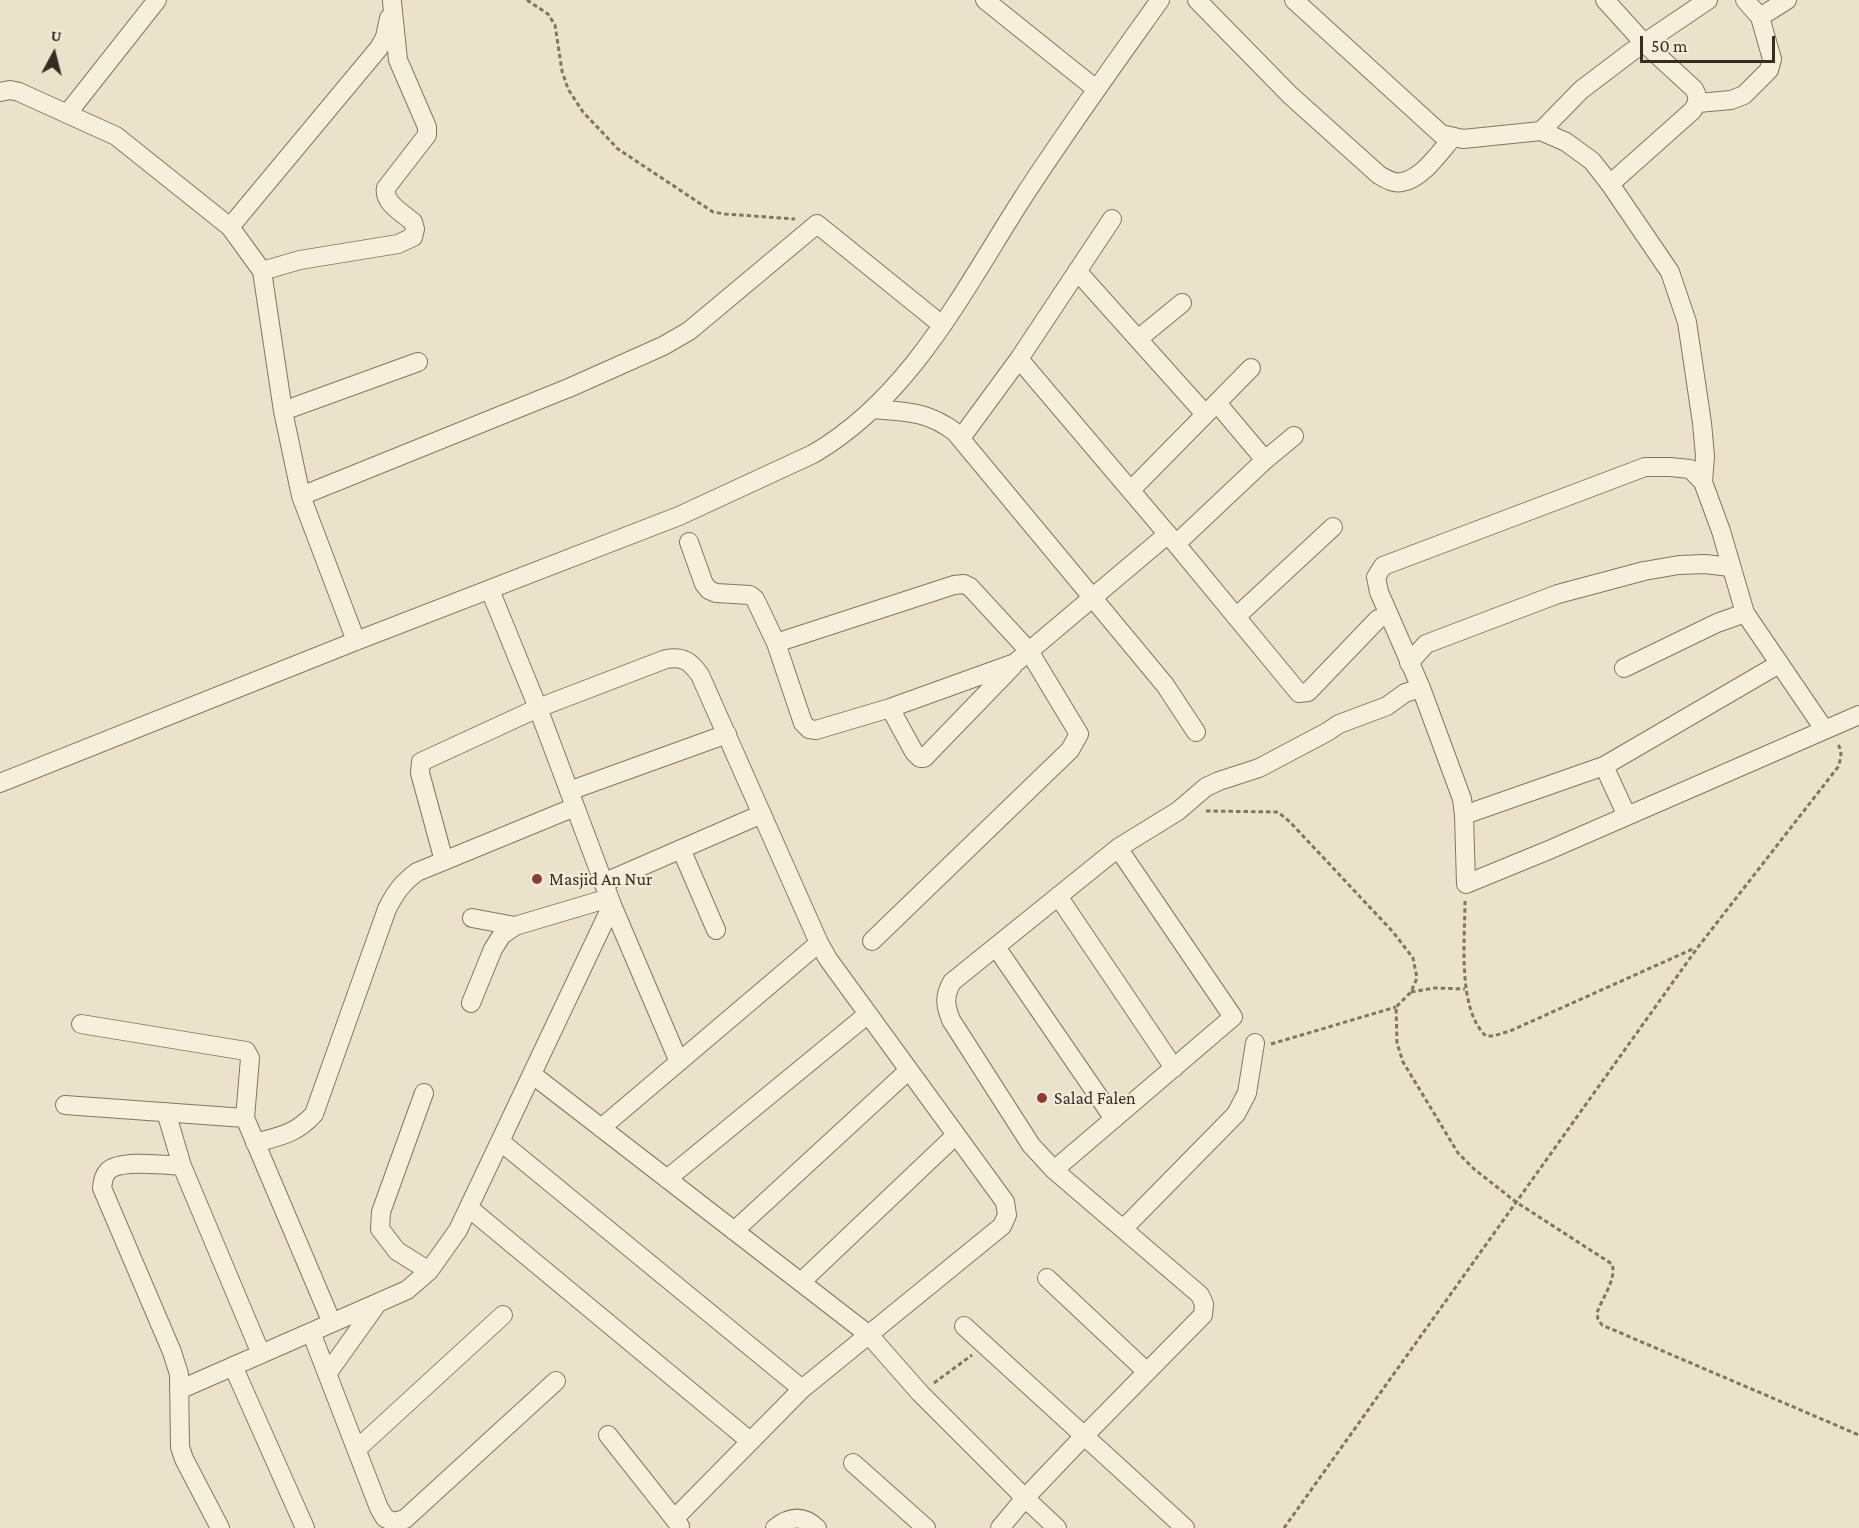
<!DOCTYPE html>
<html>
<head>
<meta charset="utf-8">
<style>
  body { margin:0 }
  #map { position:relative; width:1859px; height:1528px; overflow:hidden; background:#eae2c9; font-family:"Crimson Pro",serif }
  canvas { display:block }
  .north { position:absolute; left:24px; top:24px; width:60px; height:60px; -webkit-text-stroke:4px #f2ecd8; paint-order:stroke; rotate:7deg; font-size:16px; font-weight:700; line-height:24px; text-align:center; color:#372d22 }
  .north::after { content:''; display:block; margin:auto; width:21px; height:27px; background:#372d22; clip-path:polygon(50% 0,100% 100%,50% 72%,0 100%) }
  .scale { position:absolute; left:1640px; top:36px; width:135px; height:27px; box-sizing:border-box; border:3px solid #372d22; border-top:0; padding-left:8px; font-size:18px; line-height:21px; white-space:nowrap; color:#372d22; -webkit-text-stroke:4px #f2ecd8; paint-order:stroke }
</style>
</head>
<body>
<div id="map">
<canvas width="1859" height="1528"></canvas>
<div class="north">U</div>
<div class="scale">50 m</div>
</div>
<script>
const context = document.querySelector('canvas').getContext('2d');
context.lineJoin = 'round';
function trace(path, color, width, dash) { context.strokeStyle = color; context.lineWidth = width; context.lineCap = dash ? 'butt' : 'round'; context.setLineDash(dash || []); context.stroke(path); }
function drawText(font, color, halo, rows, align = 'center') {
  context.font = font + ' "Crimson Pro",serif'; context.lineWidth = 4.5; context.setLineDash([]); context.textBaseline = 'middle'; context.strokeStyle = halo; context.fillStyle = color; for (const [text, x, y, turn = 0] of rows) {
    context.save(); context.translate(x, y); context.rotate((+turn || 0) * Math.PI / 180); context.textAlign = isNaN(turn) ? turn : align; if (halo) context.strokeText(text, 0, 0); context.fillText(text, 0, 0); context.restore();
  }
}
const minor = new Path2D(`
  M985,0L1096,89
  M1197,0L1290,95L1379,175C1386,179 1394,184 1402,182C1423,178 1440,152 1453,137
  M1294,0L1441,134L1463,139L1541,131L1566,142L1592,161L1610,184L1670,272L1687,322L1702,423L1705,456L1703,482
  M1605,0L1644,43L1694,89C1699,98 1698,103 1692,111L1610,184
  M1745,0L1760,17L1787,0
  M0,92L10,90L19,92L116,136L230,227L262,271L283,411L301,496L356,641
  M1698,103L1731,100L1744,95L1769,70L1772,59L1760,17
  M67,114L157,0
  M1541,131L1581,90L1631,52L1708,0
  M230,227L379,48L385,37L389,18
  M262,271L300,260L398,244L413,237L415,229L413,222C403,213 383,203 386,188L427,135V127L398,60L392,2
  M1077,271L1205,414
  M1138,339L1182,303
  M1019,359L1176,544L1299,693L1308,692L1378,619
  M1217,403L1265,460
  M873,409C907,412 927,411 955,432L1165,685L1196,732
  M283,411L418,362
  M961,438L1019,359L1112,219
  M1131,490L1251,368
  M301,496L571,387L663,346L689,331L817,224L942,325
  M689,542L704,584L709,590L716,593L750,595L755,599L776,643L803,723L809,729L816,730L890,708L1015,663L1168,534
  M1176,544L1265,460L1294,436
  M490,590L538,708L612,905L679,1062
  M1237,616L1333,527
  M776,643L954,585L964,584L970,587L1029,651L1079,734L1070,750L872,941
  M1409,663L1426,644L1558,594L1644,571L1679,565L1705,564L1730,567
  M1624,668L1717,623L1745,613
  M890,708L914,752L920,758H924L1013,666
  M1824,729L1745,613L1721,531L1703,482L1690,469L1670,467H1645L1383,566L1376,577L1379,592L1421,688L1462,799L1464,815L1466,884L1549,850L1859,715
  M1604,766L1779,664
  M0,783L356,641L679,516L813,454C911,397 963,291 1022,199C1066,131 1113,66 1160,0
  M569,791L727,734
  M1464,815L1604,766L1627,816
  M681,849L716,930
  M444,861L420,773L421,762L538,708L666,659C683,656 690,661 700,675L819,943L828,959L1005,1202L1007,1215L1002,1226L802,1389L675,1518
  M603,883L762,814
  M1058,896L1174,1068
  M472,918L515,926
  M996,947L1114,1119
  M471,1003L493,949L502,935L515,926L609,898
  M81,1024L246,1051L250,1058L245,1118L332,1323
  M533,1075L869,1335L920,1393L1025,1498L1057,1528
  M424,1093L381,1212L380,1229L397,1251L429,1271
  M65,1105L245,1118
  M166,1112L182,1166L261,1354
  M601,1128L819,943
  M501,1142L802,1389
  M255,1143C280,1136 296,1134 314,1114L387,909C395,893 402,883 417,872L575,807
  M182,1166C165,1165 120,1159 108,1171C103,1176 103,1182 102,1188L172,1352L179,1374L180,1447L184,1459L220,1528
  M1054,1170L1233,1017L1118,848
  M667,1179L868,1014
  M469,1208L750,1441
  M1123,1229L1236,1114L1247,1093L1255,1043
  M734,1231L909,1070
  M1047,1278L1146,1371
  M801,1282L956,1135
  M964,1326L1185,1528
  M311,1332L379,1508L385,1518L394,1522L405,1519L556,1381
  M233,1366L305,1528
  M327,1374L377,1304
  M179,1390L407,1290L429,1271L458,1230L612,905
  M608,1435L680,1526
  M357,1449L503,1315
  M853,1463L926,1528
  M775,1528C790,1516 803,1515 817,1528
  M1000,1528L1025,1498L1085,1435L1203,1315L1204,1304L1200,1295L1054,1170L1031,1145L951,1020C945,1005 944,996 952,982L1118,848L1178,811L1206,787L1219,781L1259,768L1327,732L1339,724L1387,706L1405,693L1421,688`);
trace(minor, '#857560', 20);
trace(new Path2D(`
  M527,0L548,14L555,25L562,71L568,89L583,112L618,149L713,212L725,214L795,219
  M1206,811L1278,812L1290,822L1393,932L1413,958L1417,978L1411,992L1396,1007L1397,1043L1403,1062L1458,1153L1474,1169L1516,1202L1612,1264C1617,1279 1602,1298 1597,1313L1598,1319L1602,1325L1859,1435
  M1465,901C1465,939 1457,1009 1486,1036H1493L1510,1031L1695,948
  M1411,992L1435,988L1465,989
  M1271,1044L1396,1007
  M934,1383L972,1355
  M1284,1528L1698,947L1838,767C1841,758 1843,751 1837,743`), '#857560', 3, [4.5, 3]);
trace(minor, '#f6efdc', 18);
for (const [x, y, r, color] of [
  [537,879,6,"#8d3a36"],
  [1042,1098,6,"#8d3a36"]
]) { const dot = new Path2D(); dot.arc(x, y, r, 0, 2 * Math.PI); context.fillStyle = color; context.fill(dot); trace(dot, '#f2ecd8', 2); }
drawText('18px', '#372d22', '#f2ecd8', [
  ["Masjid An Nur",549,879],
  ["Salad Falen",1054,1098]
], 'left');
</script>
</body>
</html>
